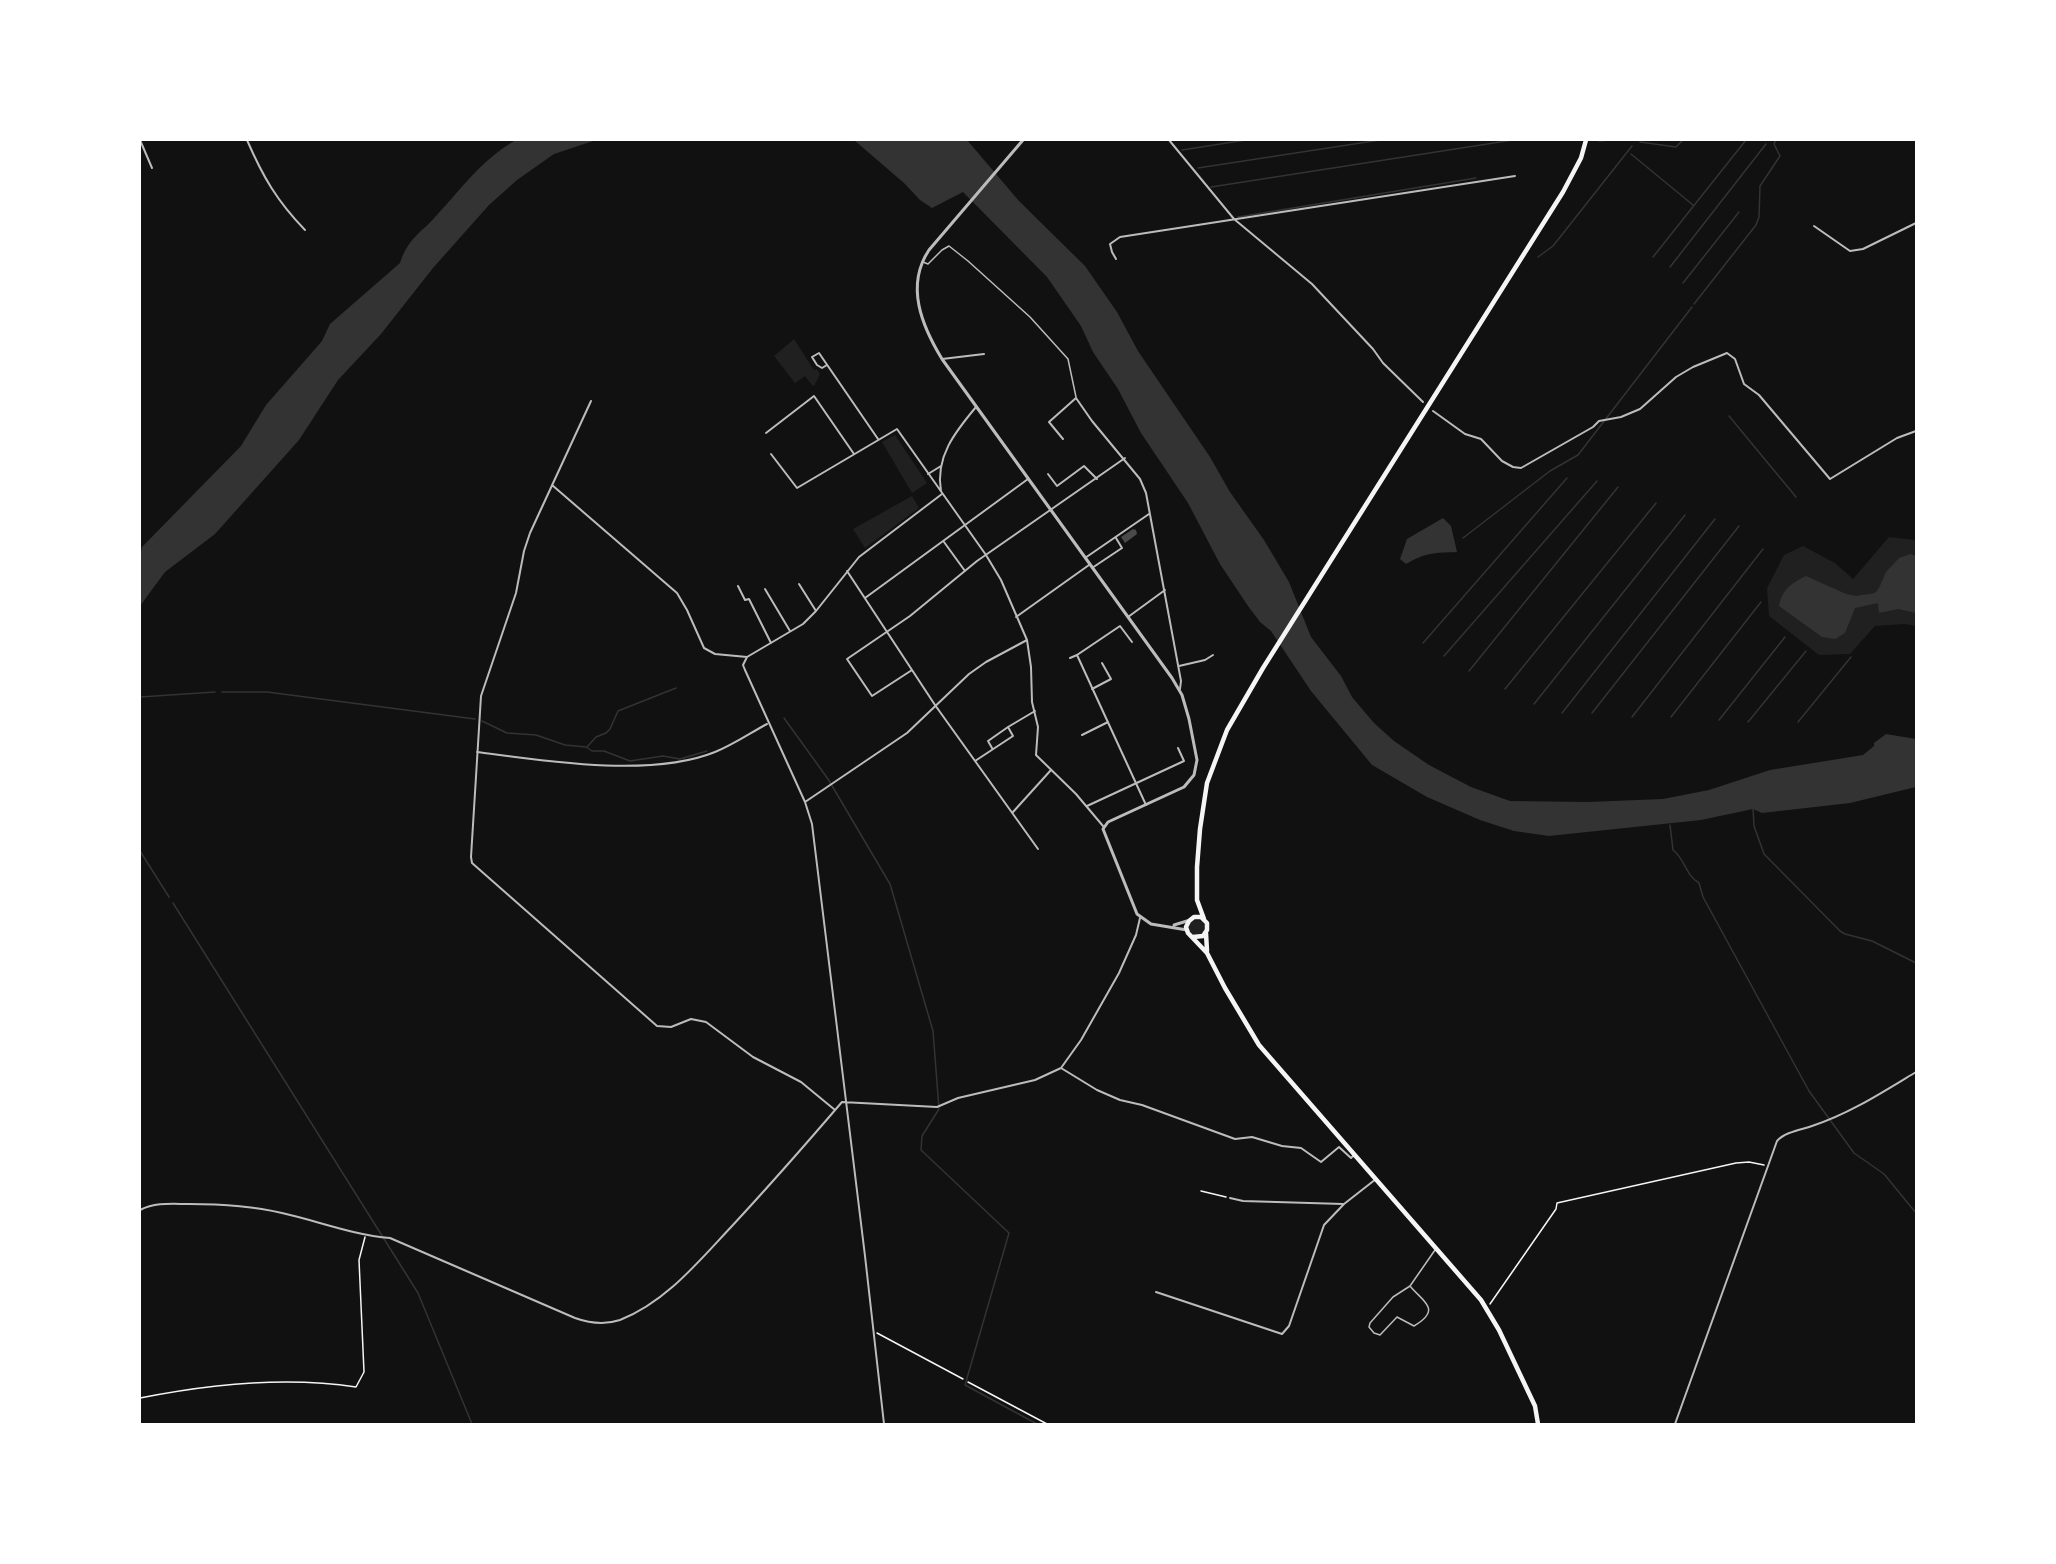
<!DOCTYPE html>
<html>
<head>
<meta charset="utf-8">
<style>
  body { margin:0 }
  #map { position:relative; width:2056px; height:1564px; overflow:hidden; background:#111; font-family:Poppins,sans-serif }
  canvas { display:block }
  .frame { position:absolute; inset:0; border:141px solid #fff; pointer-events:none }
</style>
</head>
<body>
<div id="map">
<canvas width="2056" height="1564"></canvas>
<div class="frame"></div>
</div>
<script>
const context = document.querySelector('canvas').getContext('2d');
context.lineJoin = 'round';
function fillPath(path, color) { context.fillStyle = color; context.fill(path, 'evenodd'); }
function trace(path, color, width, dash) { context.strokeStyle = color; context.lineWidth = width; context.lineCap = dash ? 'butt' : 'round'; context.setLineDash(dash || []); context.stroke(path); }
fillPath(new Path2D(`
  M794,339L814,370L817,369L820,374L814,386L812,385L805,376L795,383L774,356Z
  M895,435L927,483L912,493L882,442Z
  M912,496L919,508L865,548L853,529Z
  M1889,537L1916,540V626L1905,624L1875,626L1850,654L1819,655L1769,616L1767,588L1784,555L1803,546L1835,563L1853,579Z
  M1189 928a8 8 0 1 1 16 0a8 8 0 1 1-16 0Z`), '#202020');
fillPath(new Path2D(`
  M516,140H596L554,154L517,180L489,205L433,268L381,334L338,380L299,440L215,534L165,572L140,606V556L142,547L241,446L266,405L322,341L330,324L400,263C408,238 420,234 436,216C463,187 481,160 516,140Z
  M854,140H967L1019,201L1085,266L1117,312L1138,351L1210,457L1230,492L1264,540L1289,582L1311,637L1341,676L1352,697L1374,723L1394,741L1429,765L1471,787L1510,801L1588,802L1663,799L1709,790L1770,770L1863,755L1874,746V743L1886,734L1916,739V787L1850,803L1762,813L1753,809L1701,820L1549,836L1514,831L1480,820L1427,797L1372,765L1311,691L1271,631L1260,622L1248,606L1220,564L1188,503L1141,433L1118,389L1093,352L1081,326L1047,277L963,192L932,208L920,200L904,183Z
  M1443,518L1451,526L1457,552C1434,553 1427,552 1406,564L1400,559L1407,539Z
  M1911,554L1916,556V613L1898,609L1879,613L1878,603L1855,608L1845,633L1835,639L1822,637L1779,606C1782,589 1792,583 1806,576L1846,594L1856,596L1875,593L1879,588L1886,572L1899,558Z`), '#333');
trace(new Path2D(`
  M1599,141L1610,140
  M1640,142L1676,147L1683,140
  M1182,150L1246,140
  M1631,154L1693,205
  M1198,168L1380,140
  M1211,187L1513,140
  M1238,217L1476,178
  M1538,257L1553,246L1632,146
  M1653,257L1746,140
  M1670,267L1766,144
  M1683,283L1739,212
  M1694,304L1756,225L1759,217L1760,186L1780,156L1774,144L1776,140
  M1729,416L1796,497
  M1463,538L1550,471L1578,455L1692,307
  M1423,643L1567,478
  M1444,656L1597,481
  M1469,671L1618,487
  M1505,689L1656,503
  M222,692H267L475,719
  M140,697L215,692
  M1534,704L1685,515
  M1562,713L1715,519
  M1592,713L1739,526
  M1632,717L1763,549
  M1671,717L1761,602
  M784,718L828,779L890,884L933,1031L939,1109L922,1136L921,1150L1009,1233L965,1385L1037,1424
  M1719,720L1785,637
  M482,721L507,733L536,735L565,745L586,747L592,751H604L630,761L663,756L680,759L707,751
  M1748,722L1806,651
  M1798,722L1851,657
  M587,747L596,737L606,733L610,729L618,711L676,688
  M1753,808L1754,826L1764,854L1840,931L1845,934L1872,941L1916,963
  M1670,825L1673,850C1685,859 1686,876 1699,883L1703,897L1809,1091L1854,1153L1884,1174L1916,1213
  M140,851L169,897
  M173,903L418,1293L472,1424`), '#333', 1.5);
fillPath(new Path2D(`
  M1133,529L1136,530L1137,534L1125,543L1121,537Z`), '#4a4a4a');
trace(new Path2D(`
  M1201,1191L1226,1197
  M1490,1304L1556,1209L1557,1203L1736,1163L1749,1162L1764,1165
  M877,1333L963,1379
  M968,1382L1047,1424
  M140,1398C210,1384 285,1376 356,1387L364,1372L359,1260L365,1237`), '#f5f5f5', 1.5);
trace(new Path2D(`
  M923,262L928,264L942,250L949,246L968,261L1030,317L1068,359L1076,397
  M1410,1286L1393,1297L1370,1323L1369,1327L1374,1333L1380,1335L1397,1317L1414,1326C1443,1309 1422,1301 1410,1286L1435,1250`), '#bcbcbc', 1.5);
trace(new Path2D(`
  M140,140L152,168
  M247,140C263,177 277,201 305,230
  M1169,140L1234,219L1312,284L1373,349L1383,363L1423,402
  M1814,226L1850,251L1863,249L1916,223
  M1116,259L1112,252L1110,244L1120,237L1515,176
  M942,359L984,354
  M827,365L822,368L817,365L812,357L819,353L878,439
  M591,401L530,533L524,551L516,593L481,696L471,857L472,863L657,1026L671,1027L691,1019L706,1022L753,1057L801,1082L835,1110
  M1433,411L1465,434L1481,439L1502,461L1513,467L1521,468L1593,427L1599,421L1621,417L1640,409L1676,377L1693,367L1727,353L1735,359L1744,384L1759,395L1830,479L1897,438L1916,431
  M766,433L814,396L854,454
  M1063,439L1049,422L1076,398L1092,421L1140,479L1146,493L1181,681L1180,689
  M771,454L797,488L897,429L986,555L1001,580L1027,640L1031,667L1032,702L1038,727L1036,755L1076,794L1103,826
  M928,474L941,466
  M1048,474L1057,486L1084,466L1097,479
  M552,485L677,593L687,610L704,648L715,654L747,657L803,624L816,611L859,557L942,494
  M941,491C935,457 955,432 976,407
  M944,542L965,571
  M1085,558L1149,514
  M1092,568L1122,548L1116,538
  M847,571L935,705L1038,849
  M799,584L816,611
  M738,586L745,600L749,599L771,643
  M765,589L790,631
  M865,598L1028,479
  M1016,617L1089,565
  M1128,617L1165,590
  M1132,642L1120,626L1077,655L1146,805
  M747,657L743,665L745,670L805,802L812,824L865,1256L884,1424
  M1070,658L1077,655
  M1179,666L1205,660L1213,655
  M912,670L872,696L847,659L910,616L977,561L1125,458
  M1092,689L1111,679L1102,663
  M1082,735L1108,722
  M992,748L988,741L1008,727
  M477,752C544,761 651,778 715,752C733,745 750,733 767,724
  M975,761L1013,736L1008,727L1035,711
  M805,802L907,733L969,674L986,662L1027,640
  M1087,806L1184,761L1178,748
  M1013,812L1051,770
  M1061,1068L1097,1090L1120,1100L1142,1105L1235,1139L1252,1137L1282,1146L1301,1148L1321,1162L1339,1147L1351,1158L1354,1155
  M1230,1198L1243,1201L1343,1204
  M140,1210C156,1202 172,1204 189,1204C220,1204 252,1206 282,1213C318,1221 353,1235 390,1238L575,1318C589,1323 605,1325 620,1320C666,1302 699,1261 732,1226C770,1185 806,1144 842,1102L937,1107L958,1098L1035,1080L1061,1068L1081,1040L1119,973L1136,935L1140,918
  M1156,1292L1282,1334L1289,1326L1324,1225L1344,1204L1376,1179
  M1675,1424L1777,1141C1785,1132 1800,1130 1812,1126C1849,1114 1883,1092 1916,1072`), '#bcbcbc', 2);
trace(new Path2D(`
  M1023,140L929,250C905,286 922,326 942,359L1172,678L1182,695L1189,719L1197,760L1194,775L1184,787L1108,822L1103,829L1137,914L1151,924L1187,930
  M1174,925L1187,921`), '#bcbcbc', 3);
trace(new Path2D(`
  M1204,919L1197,900V867L1200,829L1207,783L1227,730L1263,668L1563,192L1581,158L1586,140
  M1206,933L1207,951
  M1193,937L1203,936L1207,930V923L1201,917H1194L1189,921L1186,927L1188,933L1207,953L1225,988L1259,1045L1481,1300L1499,1330L1535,1406L1538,1424`), '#f5f5f5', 4.5);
</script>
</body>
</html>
